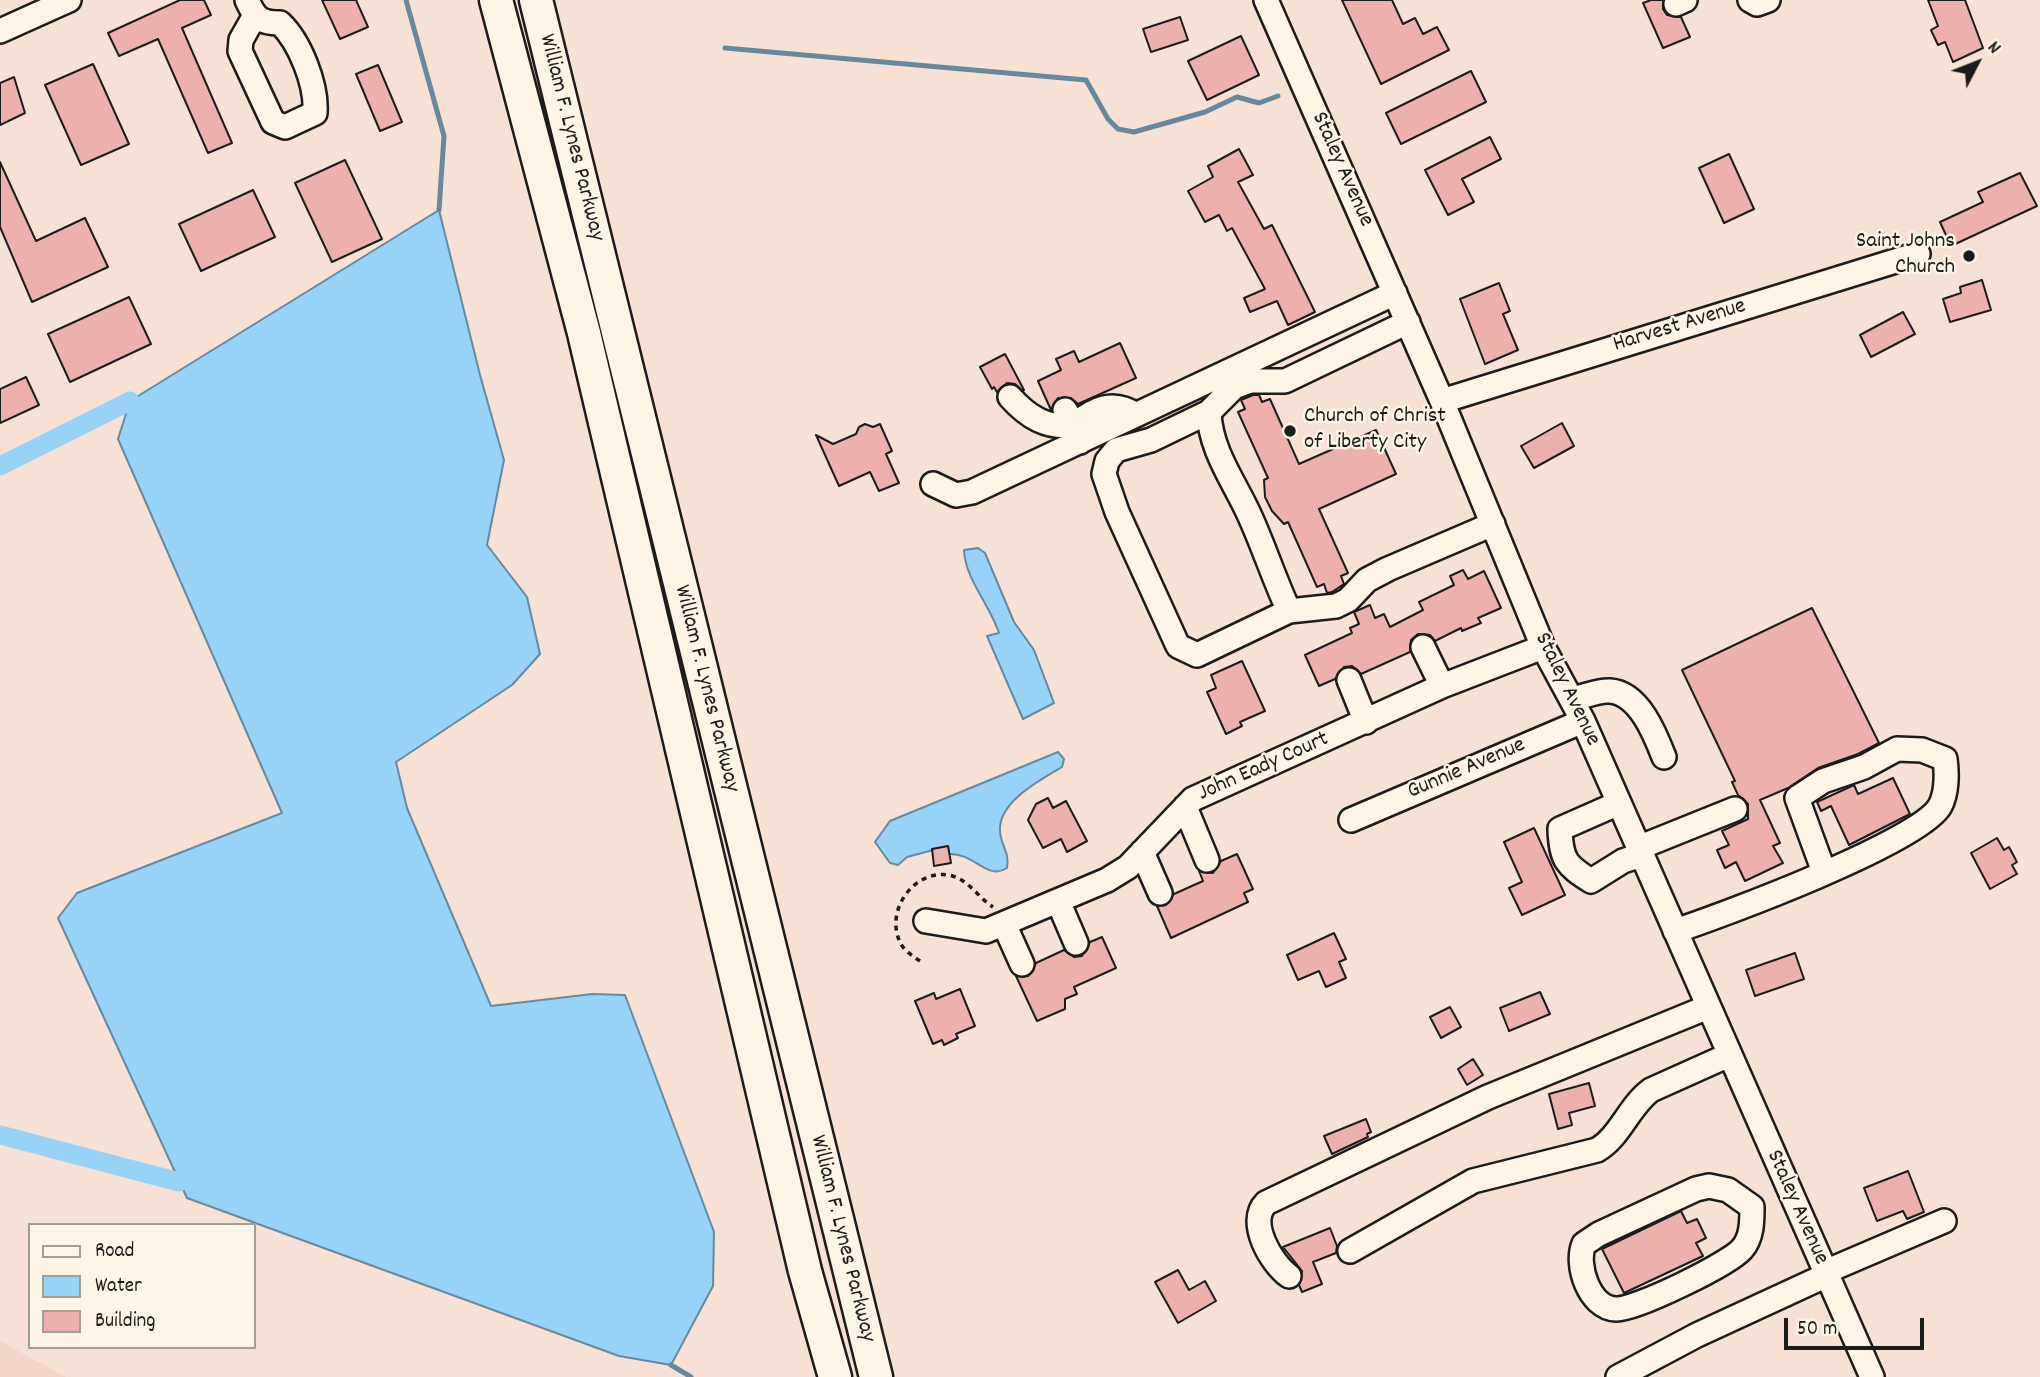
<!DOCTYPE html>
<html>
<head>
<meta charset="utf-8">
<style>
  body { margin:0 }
  #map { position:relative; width:2040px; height:1377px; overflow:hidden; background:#f7e1d4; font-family:Dekko,sans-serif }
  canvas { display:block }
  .legend { position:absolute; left:28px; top:1223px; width:228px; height:126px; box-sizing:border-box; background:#fcf5e5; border:2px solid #a29e95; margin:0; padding:9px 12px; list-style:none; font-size:21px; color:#1c1c1c }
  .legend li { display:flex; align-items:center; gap:14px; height:35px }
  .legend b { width:35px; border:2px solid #a29e95 }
  .north { position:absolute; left:1942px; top:28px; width:70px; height:70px; -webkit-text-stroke:5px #fcf5e5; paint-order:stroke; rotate:48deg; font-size:19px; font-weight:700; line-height:28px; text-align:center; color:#1c1c1c }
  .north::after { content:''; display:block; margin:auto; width:24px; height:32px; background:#1c1c1c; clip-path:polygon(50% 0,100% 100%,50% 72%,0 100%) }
  .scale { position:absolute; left:1784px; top:1318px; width:140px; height:32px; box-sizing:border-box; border:4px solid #1c1c1c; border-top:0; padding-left:9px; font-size:21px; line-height:24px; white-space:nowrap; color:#1c1c1c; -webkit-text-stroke:5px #fcf5e5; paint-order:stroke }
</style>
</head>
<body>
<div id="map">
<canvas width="2040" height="1377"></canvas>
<ul class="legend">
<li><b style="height:9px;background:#fcf5e5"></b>Road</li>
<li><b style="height:19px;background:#97d2f7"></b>Water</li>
<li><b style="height:19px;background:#ecb1ab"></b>Building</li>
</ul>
<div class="north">N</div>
<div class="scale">50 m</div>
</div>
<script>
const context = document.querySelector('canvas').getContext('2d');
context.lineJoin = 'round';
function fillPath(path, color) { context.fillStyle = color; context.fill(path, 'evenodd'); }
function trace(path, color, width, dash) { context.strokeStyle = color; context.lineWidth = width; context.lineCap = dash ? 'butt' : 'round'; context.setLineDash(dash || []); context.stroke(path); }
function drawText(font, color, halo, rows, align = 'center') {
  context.font = font + ' Dekko,sans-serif'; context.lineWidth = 5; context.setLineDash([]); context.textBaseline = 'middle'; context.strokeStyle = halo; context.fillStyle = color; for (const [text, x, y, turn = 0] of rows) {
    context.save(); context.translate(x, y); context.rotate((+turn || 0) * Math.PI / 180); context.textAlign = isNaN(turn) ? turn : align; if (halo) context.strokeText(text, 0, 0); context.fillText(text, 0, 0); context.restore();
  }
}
fillPath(new Path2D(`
  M0,1341L66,1377H0Z`), '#f4d3c8');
const water = new Path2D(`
  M439,210L480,375L504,460L487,545L527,597L540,654L512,685L396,762L407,808L491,1006L592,994L625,995L714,1232L713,1286L671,1365L619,1356L187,1198L58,918L77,893L282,813L118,439L130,401Z
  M978,548L985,553L1014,622L1034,650L1054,703L1023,719L987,636L999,633C990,605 965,579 964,550Z
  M1058,752L1064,759L1062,767C1040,780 998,802 1000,831C1001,846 1010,853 1007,868C987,881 975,853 949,854L948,846L907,857L898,865L890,863L875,842L890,821Z`);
fillPath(water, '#97d2f7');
trace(water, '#66899f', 2);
trace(new Path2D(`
  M406,0L444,136L439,210
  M725,48L1086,80L1108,119L1118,129L1134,132L1205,112L1237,97L1259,103L1278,96
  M671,1365L691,1377`), '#66899f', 5);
trace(new Path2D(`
  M0,466L130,401
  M0,1135L179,1182`), '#97d2f7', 19);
const building = new Path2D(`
  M180,0H204L211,15L182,28L232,143L208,153L158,39L119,56L108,33Z
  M322,0H356L368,27L340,39Z
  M1342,0H1392L1403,24L1415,18L1423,34L1437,27L1449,50L1381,84Z
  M1651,0H1663V9L1667,15L1681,17L1690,37L1663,48L1643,3Z
  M1928,0H1965L1983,48L1953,62L1945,42L1938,45L1931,30L1938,26Z
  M1180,17L1188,40L1151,52L1143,29Z
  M1241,36L1259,75L1207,100L1188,61Z
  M93,64L129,144L81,165L45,85Z
  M378,65L402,122L380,131L356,74Z
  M1471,71L1486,102L1401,144L1386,113Z
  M14,77L25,113L0,125V83Z
  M1490,137L1501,159L1462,179L1474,202L1448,215L1425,170Z
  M1239,149L1253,175L1238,182L1264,229L1272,225L1315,312L1288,325L1277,301L1250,312L1244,298L1265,289L1232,228L1227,231L1219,215L1205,222L1188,191L1213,177L1208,166Z
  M1729,154L1754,209L1724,223L1699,168Z
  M345,160L382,239L332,262L295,183Z
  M0,162L36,241L85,218L108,267L32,302L0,227Z
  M2020,173L2037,206L1951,246L1940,222L1983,202L1978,192Z
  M253,190L275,237L201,271L179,224Z
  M1982,280L1991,310L1950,322L1943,299L1961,293L1960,287Z
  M1499,283L1510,311L1503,314L1518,350L1485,364L1460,299Z
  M129,297L151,344L70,382L48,334Z
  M1903,312L1915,334L1871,357L1860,335Z
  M1120,343L1136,378L1078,404L1071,398H1058L1051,410L1038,381L1061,370L1056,359L1074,351L1079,362Z
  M1005,354L1024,390L1023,391L1015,384L1007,383L997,392L994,387L992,389L980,367Z
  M26,377L39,405L0,423V389Z
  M1253,395H1259L1262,402L1270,399L1299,464L1376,430L1396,474L1319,509L1348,573L1341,576L1344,584L1332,592L1327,593L1324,584L1317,587L1288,522L1284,524L1272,511L1265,497L1264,480L1268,478L1238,412L1245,409L1241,400Z
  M1562,423L1574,446L1534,468L1521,446Z
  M865,424L873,427L880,424L892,451L886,454L899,483L879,491L870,472L839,486L816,435L833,444L856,434L859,427Z
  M1463,570L1468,579L1484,571L1501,608L1478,618L1481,623L1462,631L1461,628L1435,641L1430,635L1418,634L1411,640L1410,652L1361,674L1352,666L1344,667L1335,679L1319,686L1305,655L1352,633L1350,628L1359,624L1354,612L1370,605L1375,618L1384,614L1390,627L1423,610L1419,602L1454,585L1450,576Z
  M1812,608L1879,743L1858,754L1818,768L1788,788L1760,800L1780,843L1773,846L1783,863L1745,881L1736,862L1725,868L1717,850L1729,845L1722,831L1748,819V804L1738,795L1732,782L1735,781L1682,670Z
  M1242,661L1265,711L1240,722L1242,726L1226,734L1207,692L1216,688L1211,675Z
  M1893,778L1910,814L1849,845L1831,806L1821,811L1817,802L1854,785L1858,794Z
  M1048,798L1053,808L1066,801L1087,841L1067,852L1061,839L1043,848L1028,820L1036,804Z
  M1534,828L1565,895L1522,915L1509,888L1522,882L1504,842Z
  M1997,838L2004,850L2009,847L2017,862L2012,865L2017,874L1990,889L1971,853Z
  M948,846L951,863L934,866L932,849Z
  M1237,854L1253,889L1244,893L1248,902L1171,938L1157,906L1166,905L1174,894L1203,881L1199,871L1213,873L1221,861Z
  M1334,933L1346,959L1339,962L1346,978L1326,987L1319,971L1298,980L1287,955Z
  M1102,937L1116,968L1074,987L1077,994L1065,999V1009L1037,1021L1016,976H1028L1036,963L1064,950L1074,957L1082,956L1090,942Z
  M1795,953L1804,979L1755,996L1746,970Z
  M960,989L975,1026L956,1034L958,1038L944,1045L942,1040L933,1044L915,1001L934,993L936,999Z
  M1540,992L1550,1014L1509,1031L1500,1008Z
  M1450,1007L1461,1027L1441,1038L1430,1017Z
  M1473,1059L1483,1075L1467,1085L1458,1069Z
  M1589,1083L1595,1106L1569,1113L1572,1125L1558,1129L1549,1094Z
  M1366,1119L1371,1132L1367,1134L1368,1137L1332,1154L1324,1136Z
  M1908,1171L1924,1212L1907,1219L1903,1211L1877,1221L1864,1188Z
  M1681,1211L1687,1223L1697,1219L1706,1238L1696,1243L1703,1256L1624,1293L1602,1249Z
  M1330,1228L1337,1246L1336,1253L1313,1262L1322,1284L1302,1292L1299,1285L1302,1271L1283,1247Z
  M1178,1270L1189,1290L1205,1281L1216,1301L1178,1323L1155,1282Z`);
fillPath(building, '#ecb1ab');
trace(building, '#1c1c1c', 2);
const minor = new Path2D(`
  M247,0C255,18 260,23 280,23C300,42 317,85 315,113L285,127L273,122L240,51L241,40L254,17
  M1266,0L1442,401L1543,647L1583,721L1872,1377
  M1750,0L1757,4L1768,0
  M1676,4L1685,0
  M0,31L69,0
  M1408,322L1285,381H1250L1234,387L1209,412L1151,440L1116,450L1107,461L1104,474L1117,512L1178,646L1197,655L1289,611L1336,606L1348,600L1367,580L1388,569L1493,524
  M1010,397C1028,417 1047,429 1074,425L1080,442
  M1442,401L1918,254
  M1065,410L1074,425C1094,409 1113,399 1136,415
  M1209,412C1210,449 1233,480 1248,512C1263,544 1274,579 1289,611
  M933,484L956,495L972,492L1395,293
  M1423,647L1442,686
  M1349,680L1366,722
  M1572,699C1583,697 1598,690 1610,691C1639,693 1655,734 1664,757
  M1619,803L1560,829C1561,860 1566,865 1591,881L1623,861L1641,855
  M1185,807L1207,860
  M1351,820L1583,721
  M1638,848L1735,809
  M1142,852L1160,893
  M1058,901L1076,943
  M926,921L986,931L1107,880L1128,867L1193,799L1442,686L1543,647
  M1004,924L1022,964
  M1675,931C1721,916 1920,842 1940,806C1947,793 1947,773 1945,759L1922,750L1897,749L1864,767L1823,781L1797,798L1824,872
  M1709,1186L1728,1190L1752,1207C1752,1221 1752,1238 1742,1249C1729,1264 1635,1310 1616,1309C1589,1308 1575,1264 1584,1244L1599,1234L1696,1189Z
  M1350,1251L1473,1181L1597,1150C1620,1137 1629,1106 1651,1090L1729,1055
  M1825,1272L1944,1221
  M1289,1276C1271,1263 1247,1222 1266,1203L1488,1097L1708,1007
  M1618,1377L1697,1335L1827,1275`);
const highway = new Path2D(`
  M496,0L584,333L805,1271L835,1377
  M536,0L876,1377`);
trace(minor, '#1c1c1c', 28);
trace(highway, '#1c1c1c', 37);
trace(new Path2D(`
  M920,961C914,957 903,950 900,942C885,911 913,870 948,875C968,878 977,897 993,907`), '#1c1c1c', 3.5, [5, 5]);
trace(minor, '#fcf5e5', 23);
trace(highway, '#fcf5e5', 32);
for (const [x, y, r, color] of [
  [1969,256,7,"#1c1c1c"],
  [1290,431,7,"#1c1c1c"]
]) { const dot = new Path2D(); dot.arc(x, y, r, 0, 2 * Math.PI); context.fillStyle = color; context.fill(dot); trace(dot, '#fcf5e5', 2.5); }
drawText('23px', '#1c1c1c', '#fcf5e5', [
  ["William F. Lynes Parkway",570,138,76],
  ["Staley Avenue",1341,170,66],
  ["Harvest Avenue",1680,327,-17],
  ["William F. Lynes Parkway",705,689,76],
  ["Staley Avenue",1566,690,64],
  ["John Eady Court",1264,768,-24],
  ["Gunnie Avenue",1467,770,-23],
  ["Staley Avenue",1796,1208,66],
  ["William F. Lynes Parkway",841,1239,76]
]);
drawText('23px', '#1c1c1c', '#fcf5e5', [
  ["Saint Johns",1955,243],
  ["Church",1955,269],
  ["Church of Christ",1304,418,"left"],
  ["of Liberty City",1304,444,"left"]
], 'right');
</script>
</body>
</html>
